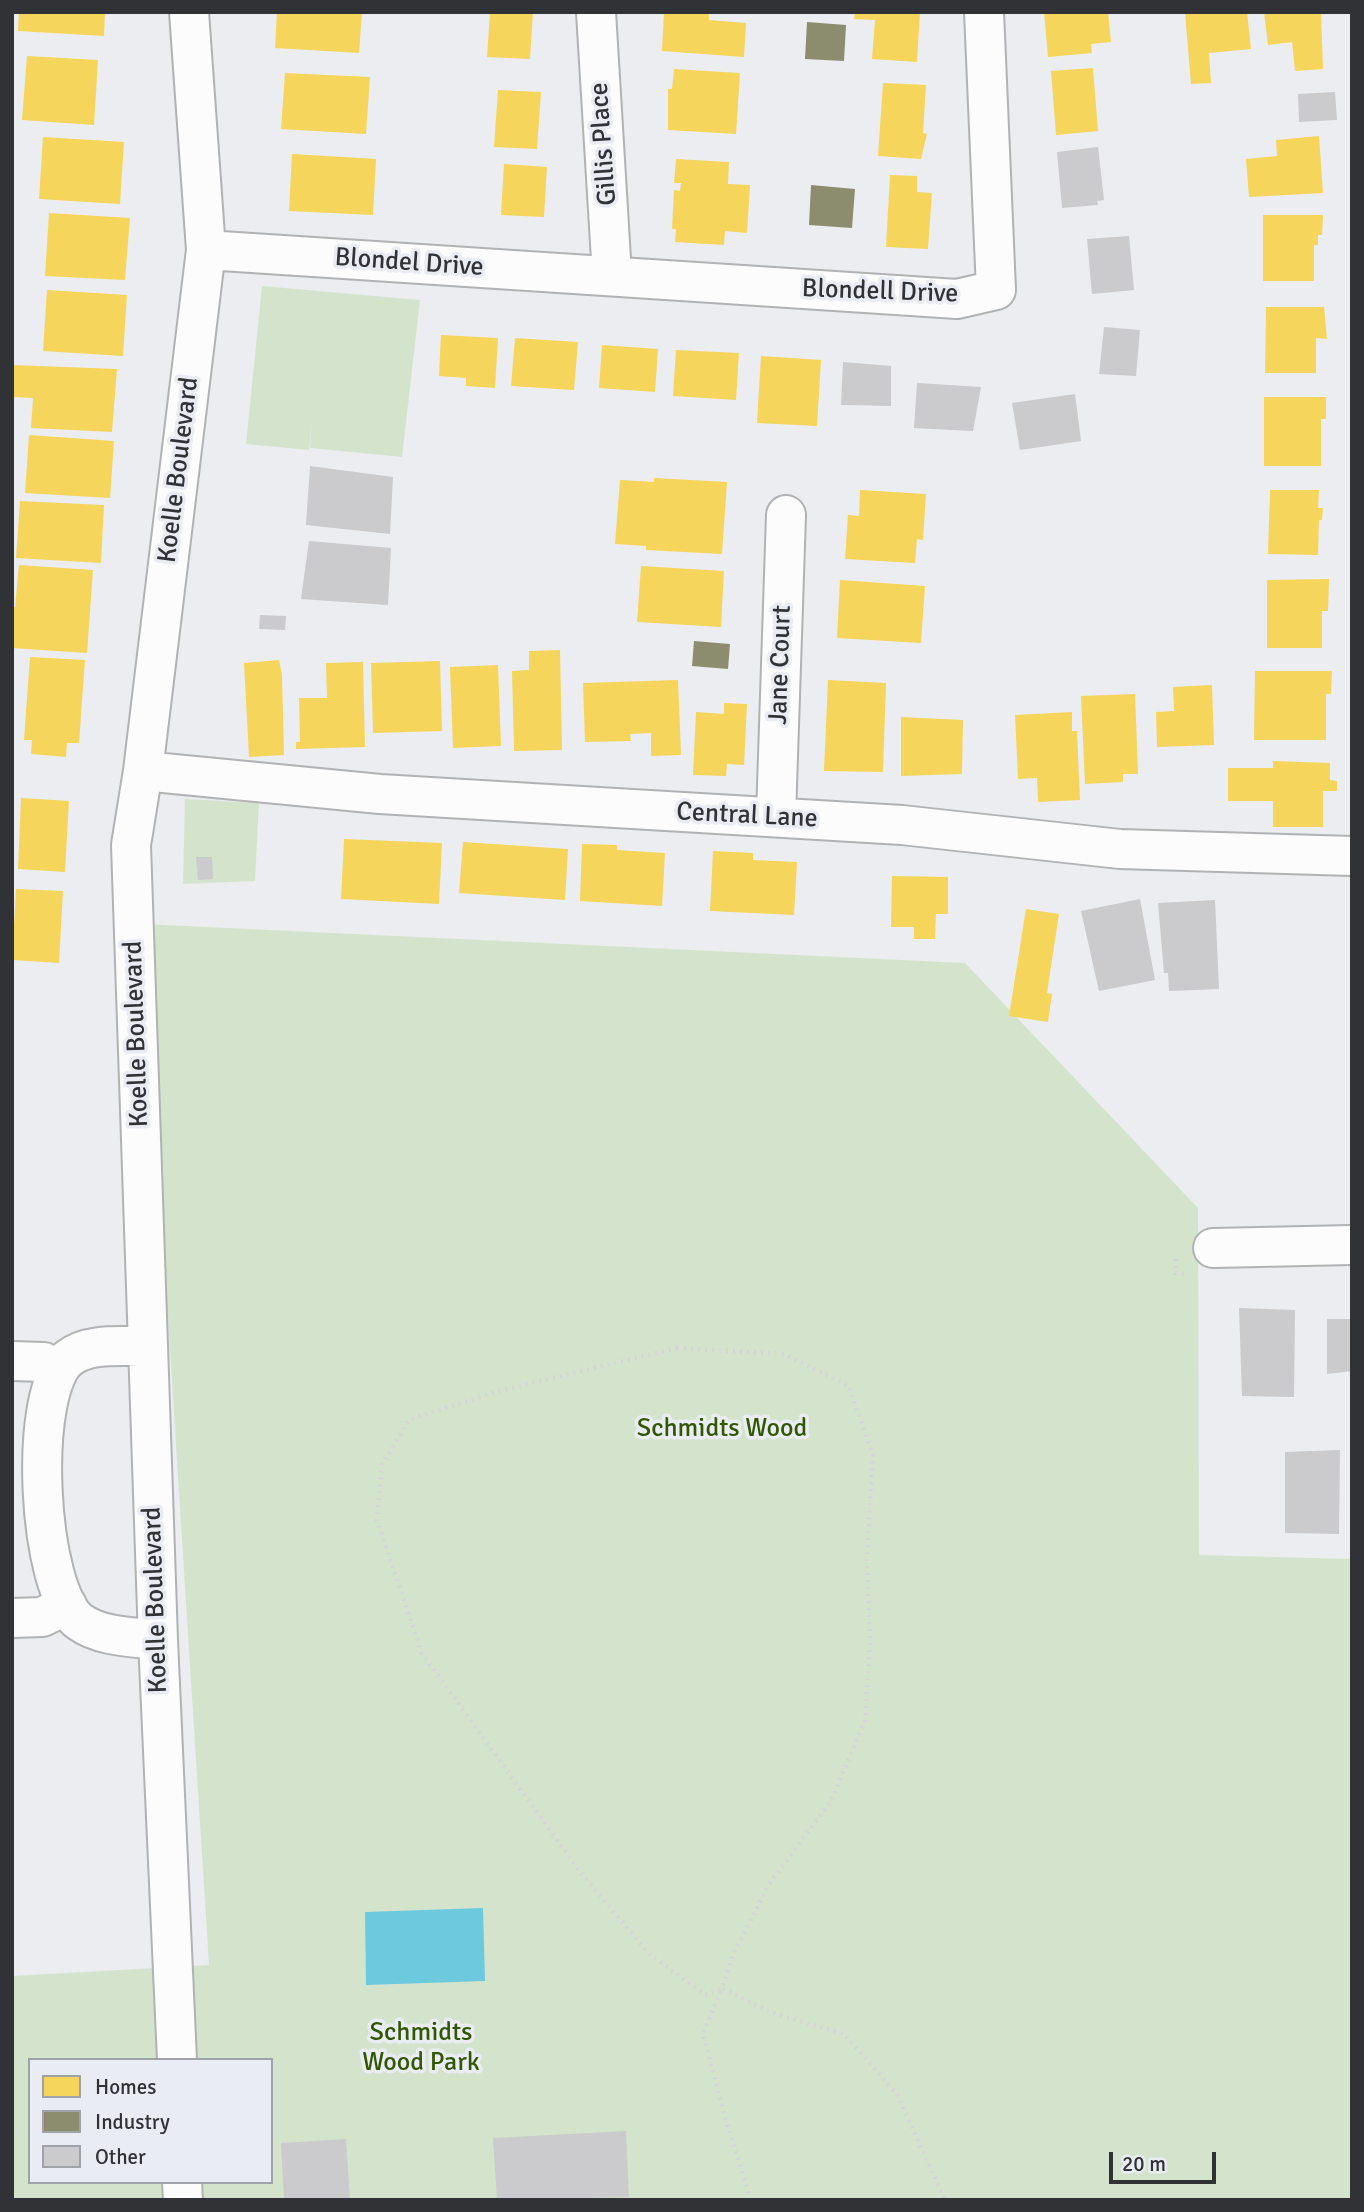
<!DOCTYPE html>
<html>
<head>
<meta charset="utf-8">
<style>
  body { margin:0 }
  #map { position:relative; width:1364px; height:2212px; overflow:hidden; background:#ebedf1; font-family:Signika,sans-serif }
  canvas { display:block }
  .frame { position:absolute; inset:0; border:14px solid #313235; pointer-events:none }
  .legend { position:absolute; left:28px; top:2058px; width:245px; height:126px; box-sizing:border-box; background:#e9ecf3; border:2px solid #9fa2a7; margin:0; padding:9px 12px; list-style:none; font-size:21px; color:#313235 }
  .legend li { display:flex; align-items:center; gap:14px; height:35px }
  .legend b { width:35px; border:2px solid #9fa2a7 }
  .scale { position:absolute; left:1109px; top:2152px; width:107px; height:32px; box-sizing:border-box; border:4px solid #313235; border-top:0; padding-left:9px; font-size:21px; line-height:24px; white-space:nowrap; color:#313235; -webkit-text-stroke:5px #e9ecf3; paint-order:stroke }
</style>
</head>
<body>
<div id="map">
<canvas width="1364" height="2212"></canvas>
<div class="frame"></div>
<ul class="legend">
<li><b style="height:19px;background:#f6d55c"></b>Homes</li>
<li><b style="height:19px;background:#8c8c6e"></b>Industry</li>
<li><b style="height:19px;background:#cbcacc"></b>Other</li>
</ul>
<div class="scale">20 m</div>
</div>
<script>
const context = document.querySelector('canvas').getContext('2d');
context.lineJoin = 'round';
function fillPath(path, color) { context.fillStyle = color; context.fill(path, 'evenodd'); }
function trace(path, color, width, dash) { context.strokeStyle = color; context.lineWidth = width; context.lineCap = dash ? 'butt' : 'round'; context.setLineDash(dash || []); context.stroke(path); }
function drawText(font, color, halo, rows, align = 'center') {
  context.font = font + ' Signika,sans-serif'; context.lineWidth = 7; context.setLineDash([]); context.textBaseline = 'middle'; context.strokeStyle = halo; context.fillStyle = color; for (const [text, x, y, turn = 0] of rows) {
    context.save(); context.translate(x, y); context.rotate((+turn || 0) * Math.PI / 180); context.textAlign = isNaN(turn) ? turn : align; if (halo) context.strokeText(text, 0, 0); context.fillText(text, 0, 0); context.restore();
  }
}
fillPath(new Path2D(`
  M262,286L420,300L402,457L310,448L312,422L309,450L246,444Z
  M185,799L259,803L255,881L183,884Z
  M143,924L965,963L1198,1208L1199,1555L1352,1559V2200H12V1976L209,1965ZM30,2060H271V2182H30Z`), '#d4e4cc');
fillPath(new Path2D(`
  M483,1908L485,1981L366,1985L365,1912Z`), '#6dc9dd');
fillPath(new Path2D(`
  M19,12H105L104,36L18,31Z
  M277,12H362L359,53L275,48Z
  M490,12H533L530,59L487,57Z
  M664,12H709V20L746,23L744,57L662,51Z
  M855,12H920L917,62L872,59L875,20L854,19Z
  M1044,12H1108L1111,42L1091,44L1092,53L1048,57Z
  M1185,12H1247L1251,49L1209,53L1211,83L1191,84Z
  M1264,12H1321L1323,69L1295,71L1292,42L1268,45Z
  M27,56L98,60L94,125L22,120Z
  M1093,68L1098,131L1056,135L1051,71Z
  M674,69L740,73L736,134L668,130V89H672Z
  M285,73L370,77L366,134L281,129Z
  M883,83L926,85L923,133L927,134L921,159L878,156Z
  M498,90L541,92L537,149L494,147Z
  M1319,136L1323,193L1249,197L1246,159L1277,156L1276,140Z
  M43,137L124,142L120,204L39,199Z
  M292,154L376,159L373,215L289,211Z
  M676,159L729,162L728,184L750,185L747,233L725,231L724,245L675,242L676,229H672L674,190L680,191L681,183H674Z
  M504,164L547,167L544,217L501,215Z
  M890,175L917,176V192L932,193L928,249L886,247Z
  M49,213L130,218L125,280L45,276Z
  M1263,215H1323L1322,235H1318V245H1314V281H1263Z
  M47,290L127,295L123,356L43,351Z
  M1266,307H1324L1327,339L1316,338V373H1265Z
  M441,335L498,338L495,388L466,386V378L439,376Z
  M515,338L578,342L574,390L511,386Z
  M602,345L658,349L655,392L599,388Z
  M676,350L739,353L736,400L673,396Z
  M761,356L821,360L817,426L757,423Z
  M12,365L117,369L112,432L31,428L33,398L12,397Z
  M1264,397H1326V419H1321V466H1264Z
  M29,435L114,441L110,498L25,493Z
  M654,478L727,482L722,554L646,550V546L615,544L620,480L654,482Z
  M860,490L926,494L923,540L917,539L915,563L845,559L848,515L859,516Z
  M1270,490H1319L1318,508H1323L1322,520H1319L1318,555L1268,554Z
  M20,501L104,505L101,563L16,558Z
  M19,565L93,570L87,653L12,648V607H15Z
  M641,566L724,571L721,627L637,622Z
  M1329,579L1328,611H1322V648H1267V580Z
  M840,580L925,586L921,643L837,638Z
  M560,650L562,750L514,751L512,671L529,670V651Z
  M30,657L85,660L79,743H67L66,757L31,754L32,740H24Z
  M279,660L282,675L284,755L249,757L244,663Z
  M440,661L442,731L373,733L371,663Z
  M363,662L365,747L296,749V742H300L299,698H327L326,663Z
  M498,665L501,746L453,748L450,667Z
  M1255,671H1332L1331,694H1326V740H1254Z
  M678,680L681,755L651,756V733L630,734L631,741L585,742L583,683Z
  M828,680L886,683L883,772L824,771Z
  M1212,685L1214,745L1157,747L1156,712L1174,711L1173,687Z
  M1135,694L1138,774H1123V782L1085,784L1081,696Z
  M724,703L747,704L744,765L727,764L726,776L693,775L696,712L724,714Z
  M1072,712V731H1077L1080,800L1038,802L1037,778L1018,779L1015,715Z
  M901,717L963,720L962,774L901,776Z
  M1273,761L1330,763V780L1337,781V791H1323V827H1273V801H1228V768H1273Z
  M21,798L69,801L65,872L18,869Z
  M344,839L442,843L439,904L341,899Z
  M463,842L568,849L565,900L459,893Z
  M582,844L617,845V850L665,853L662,906L580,901Z
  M713,851L753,853V860L797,862L794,915L710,911Z
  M892,876L948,877V914H936L935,939H914V927H891Z
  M16,889L63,891L59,963L12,960Z
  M1026,909L1059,914L1047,993L1052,994L1048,1022L1009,1016Z`), '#f6d55c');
fillPath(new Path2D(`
  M807,22L846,25L844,61L805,59Z
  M811,185L855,189L852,228L809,225Z
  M694,641L730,644L728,669L692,666Z`), '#8c8c6e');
fillPath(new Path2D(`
  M1335,92L1337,120L1299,122L1298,94Z
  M1098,147L1104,200L1097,201L1098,205L1062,208L1057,152Z
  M1129,236L1134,290L1092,294L1087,239Z
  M1104,327L1140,330L1136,376L1099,374Z
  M843,362L891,366V406L841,405Z
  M917,383L981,387L973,431L914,428Z
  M1075,394L1081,441L1020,450L1012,403Z
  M310,466L393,477L390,534L306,525Z
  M309,541L391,548L388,605L301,599Z
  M260,615L286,616L285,630L259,629Z
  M196,857H212L213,879L198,880Z
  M1140,899L1155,980L1099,991L1081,911Z
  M1215,900L1219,989L1169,991L1168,973H1164L1158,903Z
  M1239,1308L1295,1310L1294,1397L1242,1396Z
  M1327,1319H1352V1371L1327,1374Z
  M1340,1450L1339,1534L1285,1533V1452Z
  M626,2131L629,2197L497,2200L493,2138Z
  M346,2139L350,2200H284L281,2143Z`), '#cbcacc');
const minor = new Path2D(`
  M596,12L612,276
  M206,250L957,299L996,290L984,12
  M143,771L380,794L902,825L1120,849L1352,856
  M776,816L786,515
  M1213,1248L1352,1245
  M147,1346C122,1347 90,1342 69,1358C27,1388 37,1592 80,1622C101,1637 133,1637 158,1640
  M12,1361L44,1362L58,1371
  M12,1618L42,1617L67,1605
  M177,2060L158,1640L131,845L143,771L206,250L189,12
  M182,2182L183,2200`);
trace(minor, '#b0b2b4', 42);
trace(new Path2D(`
  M1176,1259L1175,1273L1187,1274
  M677,1348L784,1354L849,1386L873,1456L867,1558L870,1643L865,1721L831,1801L769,1884L733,1955L722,1988L706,1995L649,1954L578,1869L422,1653L377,1520L382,1465L409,1420L495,1392Z
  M751,2200L724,2114L703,2033L722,1988L770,2012L844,2034L897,2094L945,2200`), '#d5d5d7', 4.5, [2, 5]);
trace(minor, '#fcfcfd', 38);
drawText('26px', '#313235', '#e9ecf3', [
  ["Gillis Place",604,144,-94],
  ["Blondel Drive",409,263,4],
  ["Blondell Drive",880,292,2],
  ["Koelle Boulevard",179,470,-83],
  ["Jane Court",781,665,-88],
  ["Central Lane",747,816,3],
  ["Koelle Boulevard",137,1034,-92],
  ["Koelle Boulevard",156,1600,-92]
]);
drawText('26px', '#315700', '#e9ecf3', [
  ["Schmidts Wood",722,1429],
  ["Schmidts",421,2033],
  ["Wood Park",421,2063]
]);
</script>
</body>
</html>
